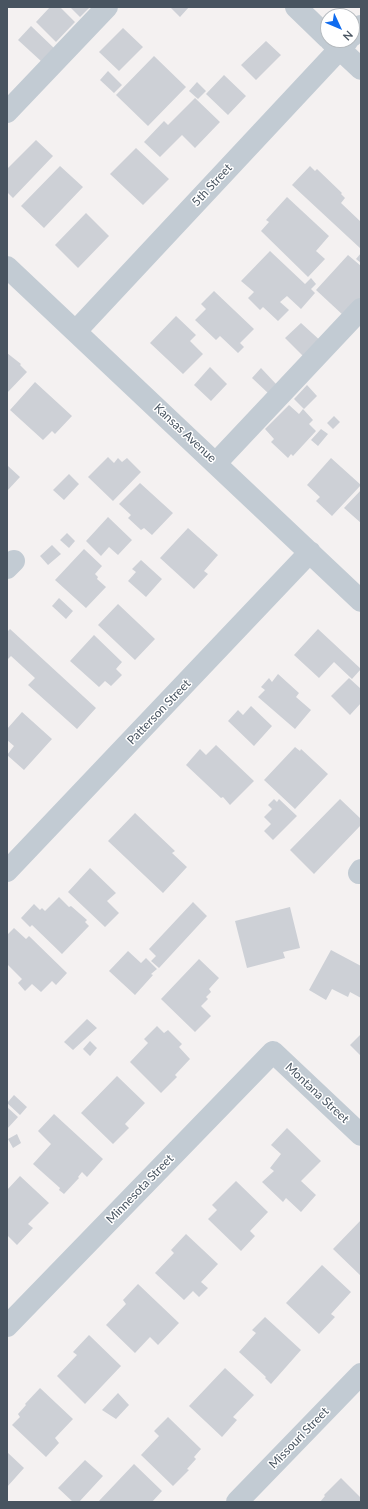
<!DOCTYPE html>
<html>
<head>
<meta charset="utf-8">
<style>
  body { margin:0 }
  #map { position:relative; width:368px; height:1509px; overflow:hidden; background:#f4f1f1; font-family:Lato,sans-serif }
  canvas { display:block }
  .frame { position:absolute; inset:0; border:8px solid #485460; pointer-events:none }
  .north { position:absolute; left:320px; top:8px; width:40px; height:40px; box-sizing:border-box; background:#fff; border:1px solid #b6bbbf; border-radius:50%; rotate:134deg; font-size:11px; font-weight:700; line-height:16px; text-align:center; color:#485460 }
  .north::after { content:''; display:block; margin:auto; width:14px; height:18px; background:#106cef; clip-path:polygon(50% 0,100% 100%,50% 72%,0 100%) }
</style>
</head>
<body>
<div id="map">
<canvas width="368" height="1509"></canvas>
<div class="frame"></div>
<div class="north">N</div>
</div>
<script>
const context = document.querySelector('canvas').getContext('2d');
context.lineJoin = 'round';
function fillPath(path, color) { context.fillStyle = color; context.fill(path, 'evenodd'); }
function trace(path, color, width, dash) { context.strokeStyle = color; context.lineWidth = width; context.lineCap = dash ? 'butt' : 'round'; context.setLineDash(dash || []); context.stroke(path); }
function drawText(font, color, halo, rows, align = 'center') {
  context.font = font + ' Lato,sans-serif'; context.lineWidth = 3; context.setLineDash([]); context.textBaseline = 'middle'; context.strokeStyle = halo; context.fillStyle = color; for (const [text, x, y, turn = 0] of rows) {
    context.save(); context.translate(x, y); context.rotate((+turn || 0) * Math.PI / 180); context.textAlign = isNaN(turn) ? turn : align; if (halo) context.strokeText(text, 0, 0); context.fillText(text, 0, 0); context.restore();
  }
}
fillPath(new Path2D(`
  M50,7H60L75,22L56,42L36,22Z
  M70,7H90L80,17Z
  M170,7H189L180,17Z
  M31,26L55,49L42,62L18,40Z
  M123,28L143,47L119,71L99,52Z
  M266,41L281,55L256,80L241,65Z
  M154,56L186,87L148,126L116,95Z
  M108,71L122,85L114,93L100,80Z
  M224,75L246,96L228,115L206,94Z
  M197,82L206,91L198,99L189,91Z
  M195,98L220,122L195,148L182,135L160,157L144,142L164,121L168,125Z
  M36,140L53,156L13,198L7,192V169Z
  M136,148L169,179L143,205L110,174Z
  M60,166L83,187L44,228L21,206Z
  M310,166L315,171L317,169L342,193L341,194L345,198L341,203L361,222V249L292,185Z
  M287,197L329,236L316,251L325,259L308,277L261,231L269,222L266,220Z
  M86,213L109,236L78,268L55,245Z
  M270,251L305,284L311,278L316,284L311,289L315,293L301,309L287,296L280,302L289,310L278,321L263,307L260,310L248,298L254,292L241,281Z
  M361,253V263L356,259Z
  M348,255L361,266V298L344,316L316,290Z
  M214,291L254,329L240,343L244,347L238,353L220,336L216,340L195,320L206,309L201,304Z
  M176,316L196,335L190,341L203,354L183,374L150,343Z
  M301,323L323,343L306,359L285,338Z
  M7,353L21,364L20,365L27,372L7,393Z
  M210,367L227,384L211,401L194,385Z
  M261,368L276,384L268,393L252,378Z
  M35,382L72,416L55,434L52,431L43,440L10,410Z
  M307,385L317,396L304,409L294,399Z
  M289,405L299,414L303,409L313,420L309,424L316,431L293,456L291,454L288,458L271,442L274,439L265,429Z
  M334,416L340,422L333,429L327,423Z
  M321,429L328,434L318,446L311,440Z
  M108,457L114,463L118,458L122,462L127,458L141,472L113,501L88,477Z
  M331,458L361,485L332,516L316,501L320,497L307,485Z
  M8,466L20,477L7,491V467Z
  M69,474L79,484L64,500L53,490Z
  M140,483L173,513L152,535L144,528L141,530L128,518L131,515L119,504Z
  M361,490V523L344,508Z
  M108,517L132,540L118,555L109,547L101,556L86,541Z
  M188,528L218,555L204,571L208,574L194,589L160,558Z
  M67,533L75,541L69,548L60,540Z
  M52,545L61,554L48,565L40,556Z
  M84,549L102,566L95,574L98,577L97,579L106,587L86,608L55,580Z
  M141,560L162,579L146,597L128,581L136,572L132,569Z
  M59,598L73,611L66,619L52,606Z
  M118,604L155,639L135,660L98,625Z
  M10,629L96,708L77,729L28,685L35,678L11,656L7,660V632Z
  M318,629L361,669L352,679L334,662L319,678L294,655Z
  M94,635L122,662L116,669L122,675L111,686L105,681L99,687L70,661Z
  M278,674L299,693L296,697L311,710L295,729L258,697L265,690L261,687L269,678L272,682Z
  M349,678L361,689V703L350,715L331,696Z
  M251,706L272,726L254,746L228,721L238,710L243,715Z
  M22,712L52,739L24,770L7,755L14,746L7,740V729Z
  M216,745L254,781L230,805L223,797L221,798L186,765L200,749L206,755Z
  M295,747L300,751L301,749L328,774L295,809L264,780Z
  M274,799L277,802L279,799L297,816L273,840L264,831L271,824L264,817L272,809L268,805Z
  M340,799L361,819V825L314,874L290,850Z
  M135,813L175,851L172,853L187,867L163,893L108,841Z
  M90,868L116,893L107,901L119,913L105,927L68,892Z
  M59,897L69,907L71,906L87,920L85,922L89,926L62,954L32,925L30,927L21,918L34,904L40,910L42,908L45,911Z
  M193,902L207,916L159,968L151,961L156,956L149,949Z
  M290,907L300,948L283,952L285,958L247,968L235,921Z
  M14,928L26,939L29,936L67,973L56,985L52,981L41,992L32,984L25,991L18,983L22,979L7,964V935Z
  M331,950L361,966V998L350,992L348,997L332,989L326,1000L309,990Z
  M128,951L141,963L146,958L157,969L151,974L153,975L135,995L109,971Z
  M199,959L219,978L209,989L211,992L206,997L208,999L201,1006L211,1016L195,1032L161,999Z
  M87,1019L97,1028L73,1050L64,1042Z
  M157,1026L164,1033L168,1030L182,1044L179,1047L190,1059L175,1075L177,1077L161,1093L130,1062L148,1043L144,1039Z
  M361,1034V1056L350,1045Z
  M90,1041L97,1048L90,1056L83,1049Z
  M117,1076L145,1103L125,1124L129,1128L113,1144L81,1113Z
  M14,1095L27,1107L20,1115L7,1103Z
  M7,1107L18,1117L7,1129Z
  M54,1114L103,1159L87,1177L82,1172L78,1177L79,1178L64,1194L59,1190L60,1188L33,1164L51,1144L38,1131Z
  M287,1128L321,1161L301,1181L316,1195L301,1212L286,1198L283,1202L262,1182L274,1171L270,1168L281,1154L271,1145Z
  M17,1134L21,1143L13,1148L8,1139Z
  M20,1176L49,1203L28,1224L33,1228L17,1245L7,1235V1190Z
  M236,1181L268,1212L250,1231L255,1236L241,1251L208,1219L217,1210L212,1205Z
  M361,1220V1276L333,1249Z
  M186,1234L218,1264L201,1282L208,1288L199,1297L193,1291L184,1300L155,1273L174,1253L171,1250Z
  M322,1265L351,1292L331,1314L335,1317L319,1334L286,1303Z
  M138,1284L179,1323L158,1345L150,1337L135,1353L106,1325L126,1304L123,1300Z
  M265,1317L301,1350L271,1384L265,1378L266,1377L239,1352L256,1333L252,1330Z
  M89,1335L121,1366L85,1404L57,1376L77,1355L73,1352Z
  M225,1368L254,1395L233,1417L237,1420L222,1437L189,1406Z
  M40,1388L73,1419L55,1438L59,1443L46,1457L12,1425L20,1417L18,1414L26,1405L25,1404Z
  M118,1393L129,1405L116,1419L102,1410Z
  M168,1417L201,1449L194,1457L196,1459L187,1469L189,1470L173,1486L141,1455L159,1436L154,1431Z
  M7,1452L24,1468L7,1487Z
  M85,1460L103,1476L79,1502H73L58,1488Z
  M134,1464L162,1491L152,1502H98Z
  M341,1478L361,1498V1502H320L325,1496L324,1495Z`), '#cdd0d6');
trace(new Path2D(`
  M296,7L328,38
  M352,36L361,26
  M330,40L361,69
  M7,112L107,7
  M7,267L361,601
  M76,331L348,40
  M216,463L361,309
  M7,568L14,561
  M7,871L310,552
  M359,873L361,870
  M7,1326L273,1052L361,1135
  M237,1502L361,1374`), '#c2cbd3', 22);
drawText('12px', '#485460', '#fff', [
  ["5th Street",212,185,-47],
  ["Kansas Avenue",185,433,43],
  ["Patterson Street",159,712,-46],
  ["Montana Street",317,1093,43],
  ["Minnesota Street",140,1189,-46],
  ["Missouri Street",299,1438,-46]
]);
</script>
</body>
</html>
